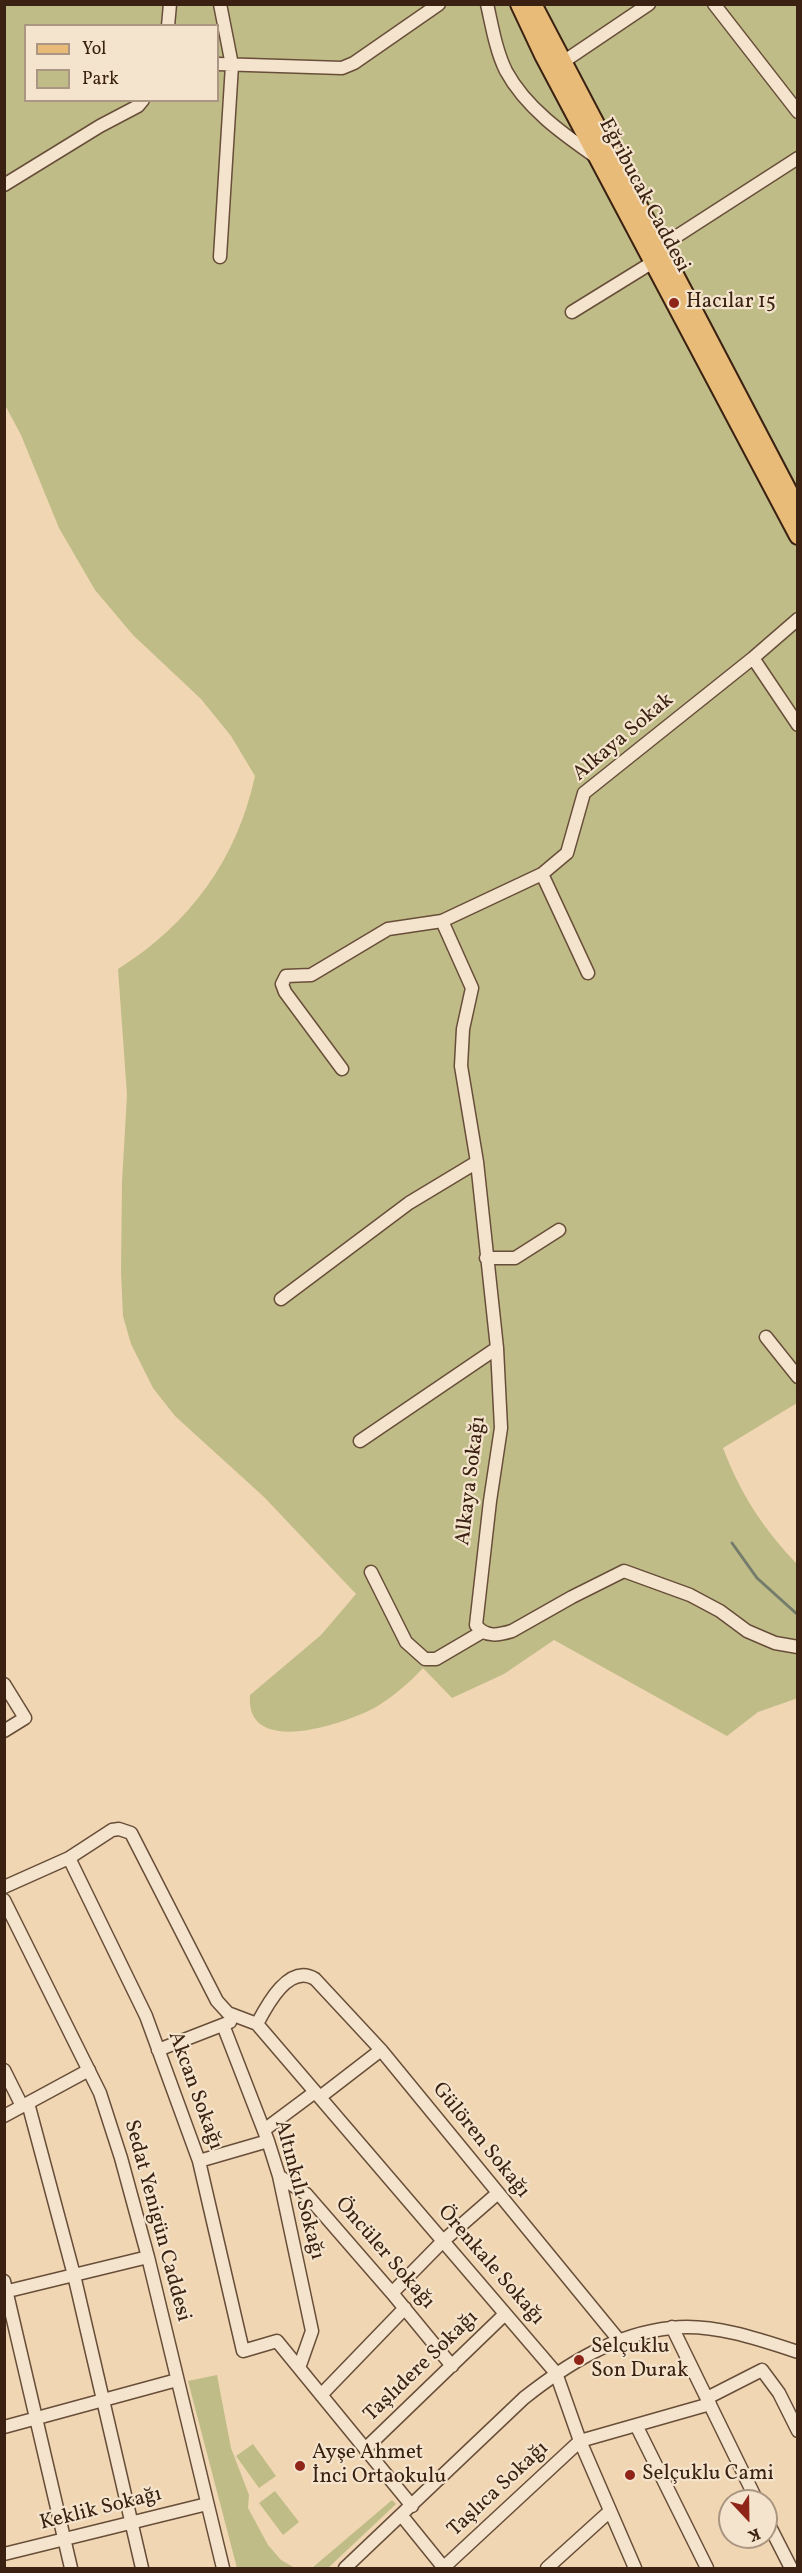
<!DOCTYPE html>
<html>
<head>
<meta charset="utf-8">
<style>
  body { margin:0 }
  #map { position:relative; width:802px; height:2573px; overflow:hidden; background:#f0d6b2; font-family:Vollkorn,serif }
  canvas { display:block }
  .frame { position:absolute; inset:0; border:6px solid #3a2111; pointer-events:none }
  .legend { position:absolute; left:24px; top:24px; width:195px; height:78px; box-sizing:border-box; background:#f5e4cd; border:2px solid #aa9682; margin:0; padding:8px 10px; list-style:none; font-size:18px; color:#3a2111 }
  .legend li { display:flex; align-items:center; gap:12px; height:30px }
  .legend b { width:30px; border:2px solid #aa9682 }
  .north { position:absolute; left:718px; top:2489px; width:60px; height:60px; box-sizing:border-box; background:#f5e4cd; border:2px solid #aa9682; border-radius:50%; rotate:158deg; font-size:16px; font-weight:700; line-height:24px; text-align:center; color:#3a2111 }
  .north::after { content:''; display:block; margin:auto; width:21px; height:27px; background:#8f2418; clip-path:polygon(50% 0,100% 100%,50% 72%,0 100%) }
</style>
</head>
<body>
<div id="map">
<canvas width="802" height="2573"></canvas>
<div class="frame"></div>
<ul class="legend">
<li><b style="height:8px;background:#e8bb79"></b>Yol</li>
<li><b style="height:16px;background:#bfbc88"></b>Park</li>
</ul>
<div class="north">K</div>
</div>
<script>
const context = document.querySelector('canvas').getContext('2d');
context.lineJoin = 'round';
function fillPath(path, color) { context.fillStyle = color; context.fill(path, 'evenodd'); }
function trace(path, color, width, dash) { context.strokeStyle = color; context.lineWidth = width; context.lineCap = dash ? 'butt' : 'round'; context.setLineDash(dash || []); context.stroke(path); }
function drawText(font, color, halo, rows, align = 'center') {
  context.font = font + ' Vollkorn,serif'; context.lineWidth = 4.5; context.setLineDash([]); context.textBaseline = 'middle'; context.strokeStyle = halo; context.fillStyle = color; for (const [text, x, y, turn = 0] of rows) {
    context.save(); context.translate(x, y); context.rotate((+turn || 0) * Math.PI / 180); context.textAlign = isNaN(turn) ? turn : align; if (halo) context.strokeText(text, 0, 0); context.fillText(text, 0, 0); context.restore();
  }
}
fillPath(new Path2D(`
  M4,5H797V1403L723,1448C740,1493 764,1530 797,1564L798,1698L758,1712L727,1736L554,1640L504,1674L452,1698L423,1668C409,1683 394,1696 376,1707C347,1723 245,1759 250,1695L321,1635L356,1594L264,1497L175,1416L153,1388L131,1344L123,1316L121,1271L122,1182L127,1095L118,969C190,924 237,859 255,776L231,736L201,699L133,635L95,590L59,528L21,435L5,405ZM26,26H218V100H26Z
  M217,2375L231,2448L249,2495L248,2508L268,2545L281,2560L295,2568H237L188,2381Z
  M253,2444L276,2476L259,2488L236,2456Z
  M275,2491L299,2522L283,2535L259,2503Z
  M392,2500L396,2504L328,2568H312Z`), '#bfbc88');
trace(new Path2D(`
  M732,1543L757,1578L798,1615`), '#747c6c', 3);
const minor = new Path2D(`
  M487,4C492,26 496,51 506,71C526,108 563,134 596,157
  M714,4L798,112
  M168,26L170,4
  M563,62L649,4
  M218,64L342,68L354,63L439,4
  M4,185L100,126L138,106L143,100
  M660,247L798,158
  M220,257L232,65L220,4
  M572,312L653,262
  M753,658L798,619
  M542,874L588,973
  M442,921L472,988L463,1029L461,1066L477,1162L497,1348L501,1428L490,1501L476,1625C485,1638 499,1635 512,1631L572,1597L624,1571L690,1595L720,1611L747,1631L775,1643L798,1647
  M342,1069L285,992L282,984L286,976L311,975L388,929L442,921L542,874L567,853L584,793L753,658L798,725
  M486,1258H515L559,1230
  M281,1299L409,1203L477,1162
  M766,1337L798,1377
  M360,1441L497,1348
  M371,1572L406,1642L425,1659H436L482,1632
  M4,1684L25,1718L4,1731
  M69,1858L146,2016L199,2161L243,2351L277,2341L412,2506
  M4,1887L69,1858L112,1830L119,1829L131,1833L217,2001L228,2013L257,2024
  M4,1900L100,2093L121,2158L148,2257L223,2568
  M257,2024L556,2373L580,2441L635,2568
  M257,2024C267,2005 289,1963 315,1979L381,2050L618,2339
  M223,2025L268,2141L279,2176L312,2331L299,2368
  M158,2050L230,2022
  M4,2070L22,2106
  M320,2097L381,2050
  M28,2103L74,2275L142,2568
  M4,2116L89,2070
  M264,2130L315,2092
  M199,2161L268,2141
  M279,2176L306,2194L392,2293L452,2366
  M4,2281L71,2568
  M4,2292L148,2257
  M392,2293L443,2241L498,2193
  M672,2327L757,2501
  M321,2395L405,2308
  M707,2398L762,2370L779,2393L798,2431
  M636,2425L707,2568
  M4,2427L177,2380
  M365,2449L505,2314
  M402,2516L444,2568
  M766,2519L791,2568
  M4,2554L207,2504
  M345,2568L524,2398C567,2364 615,2334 671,2328C712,2323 759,2339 798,2352
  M443,2568L580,2441L710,2404
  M547,2568L610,2511`);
const major = new Path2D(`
  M519,4L543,55L798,536
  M533,4L798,509`);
trace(minor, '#684e39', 15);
trace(major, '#3a2111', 20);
trace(minor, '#f5e4cd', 12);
trace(major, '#e8bb79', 16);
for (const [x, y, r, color] of [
  [674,303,6,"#8f2418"],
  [579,2360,6,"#8f2418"],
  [300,2466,6,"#8f2418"],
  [630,2475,6,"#8f2418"]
]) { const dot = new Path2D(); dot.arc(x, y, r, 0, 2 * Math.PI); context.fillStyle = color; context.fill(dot); trace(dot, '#f5e4cd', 2); }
drawText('21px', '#3a2111', '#f5e4cd', [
  ["Eğribucak Caddesi",643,196,62],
  ["Alkaya Sokak",624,738,-40],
  ["Alkaya Sokağı",472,1481,-83],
  ["Akcan Sokağı",194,2091,70],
  ["Gülören Sokağı",480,2141,51],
  ["Altınkılı Sokağı",298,2190,75],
  ["Sedat Yenigün Caddesi",156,2221,75],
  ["Öncüler Sokağı",384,2254,49],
  ["Örenkale Sokağı",490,2266,49],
  ["Taşlıdere Sokağı",422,2367,-44],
  ["Taşlıca Sokağı",499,2490,-43],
  ["Keklik Sokağı",101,2510,-14]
]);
drawText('21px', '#3a2111', '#f5e4cd', [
  ["Hacılar 15",686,303],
  ["Selçuklu",591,2348],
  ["Son Durak",591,2372],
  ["Ayşe Ahmet",312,2454],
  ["İnci Ortaokulu",312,2478],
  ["Selçuklu Cami",642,2475]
], 'left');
</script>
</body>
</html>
